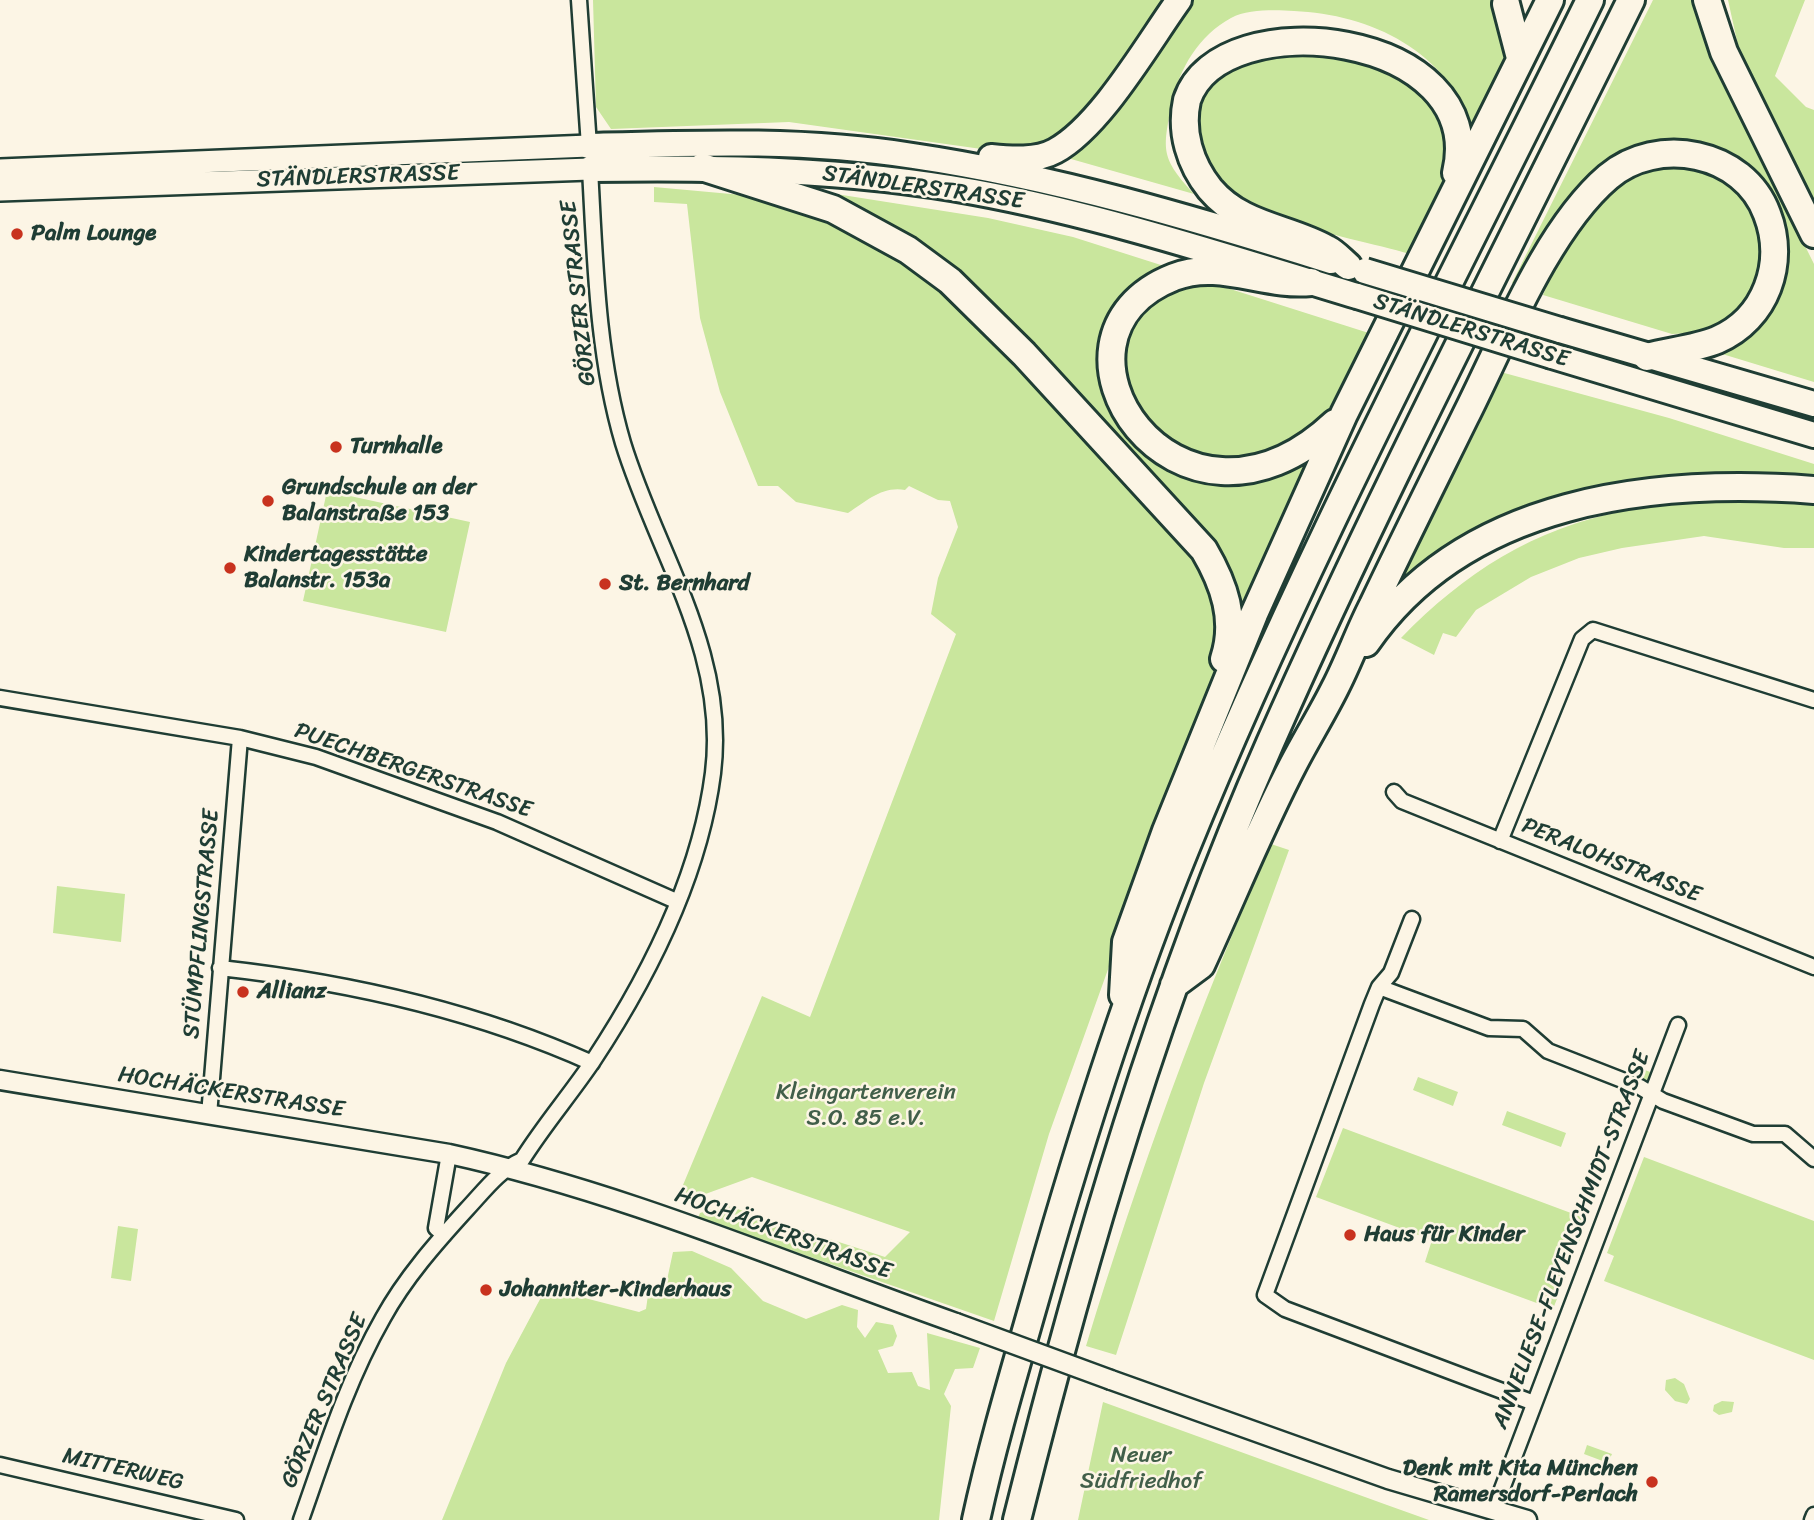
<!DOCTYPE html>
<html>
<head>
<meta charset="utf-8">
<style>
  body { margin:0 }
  canvas { display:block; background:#fcf5e5 }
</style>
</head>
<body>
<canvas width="1814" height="1520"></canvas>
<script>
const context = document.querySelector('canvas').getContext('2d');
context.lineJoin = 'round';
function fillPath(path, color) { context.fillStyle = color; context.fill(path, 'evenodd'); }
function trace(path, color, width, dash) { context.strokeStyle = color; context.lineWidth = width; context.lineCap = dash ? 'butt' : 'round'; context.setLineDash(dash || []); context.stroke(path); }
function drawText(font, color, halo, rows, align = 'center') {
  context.font = font + ' Sriracha,sans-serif'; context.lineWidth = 5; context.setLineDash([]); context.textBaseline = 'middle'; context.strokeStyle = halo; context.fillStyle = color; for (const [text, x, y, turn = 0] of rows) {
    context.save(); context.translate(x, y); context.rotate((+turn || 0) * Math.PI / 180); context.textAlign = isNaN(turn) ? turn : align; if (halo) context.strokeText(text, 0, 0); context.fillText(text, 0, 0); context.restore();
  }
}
fillPath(new Path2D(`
  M593,0H1168L1088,113L1057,140L1010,153L789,122L611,129L596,107Z
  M1189,0H1498L1510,48L1506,65L1471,131C1451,51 1369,14 1294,11C1275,10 1248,9 1231,18C1199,35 1179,69 1172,103C1162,151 1161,158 1194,194L1064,157L1096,136Z
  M1653,0H1693L1711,57L1814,264V382L1719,353C1736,341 1758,329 1771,312C1789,285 1767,219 1761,188L1637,147L1520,285L1512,283Z
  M1728,0H1805L1775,76L1806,107L1814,110V206L1741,59Z
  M1286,29L1324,31L1360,40L1441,103L1450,162L1443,191L1410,254C1344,234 1203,219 1198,132C1196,107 1192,104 1208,83C1236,45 1237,36 1286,29Z
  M1666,166C1681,167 1695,167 1708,173C1752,191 1776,254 1751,296C1734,323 1702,334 1672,334L1543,295C1561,254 1587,205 1624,178C1636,170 1653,169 1666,166Z
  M654,187L742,195L861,232L945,288L1186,542L1216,595V668L1049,1134L994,1321L698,1218L700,1213L725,1205L885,1257L910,1232L752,1177L689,1200L683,1185L762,996L810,1017L956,634L931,614L938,578L958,527L950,501L938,500L909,486L905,490C882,486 867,501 848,513L796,502L778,486H758L720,392L700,318L687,204L654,202Z
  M836,194L988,218L1073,237L1164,266C1161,271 1154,273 1148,278C1124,294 1105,317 1099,345C1082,423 1173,498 1248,485C1268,482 1293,467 1311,456L1243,608L1238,607L913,241Z
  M1197,283L1224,287L1375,335L1346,388L1324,420L1286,449L1231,460L1176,449L1137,413L1122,368L1127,330L1142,310L1179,287Z
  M1497,371L1669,418L1814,464V478L1587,491L1388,594Z
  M327,491L470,522L446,632L303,601Z
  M1784,502L1814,505V548H1784L1704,536L1622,548L1579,558L1531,577L1476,610L1456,637L1443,633L1434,655L1401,638C1464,573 1534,528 1624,511C1676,500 1731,503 1784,502Z
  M1271,844L1289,850L1204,1083L1116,1355L1086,1346C1138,1175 1199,1007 1271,844Z
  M57,886L125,894L121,942L53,933Z
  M1634,1066L1653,1073L1649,1083L1630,1076Z
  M1418,1077L1458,1092L1453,1106L1413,1090Z
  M1507,1111L1566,1133L1561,1147L1502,1125Z
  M1343,1128L1587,1219L1579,1242L1569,1239L1558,1269L1567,1273L1553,1309L1425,1262L1432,1240L1316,1197Z
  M1644,1157L1814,1221V1360L1604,1281L1614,1256L1607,1253Z
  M118,1226L138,1229L131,1281L111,1278Z
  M692,1251L731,1268L763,1301L806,1319L842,1305L858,1310L857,1327L865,1338L876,1322L893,1325L897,1336L893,1346L878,1350L888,1373L912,1372L918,1386L930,1390L927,1333L980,1348L973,1368L955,1369L944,1394L951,1406L939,1520H442L506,1363L546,1288L639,1312L646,1309L648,1295L667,1280L673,1252Z
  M1675,1378L1684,1384L1690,1399L1687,1404L1675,1401L1665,1390L1666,1380Z
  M1722,1401L1734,1402L1732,1412L1719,1415L1713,1411L1714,1405Z
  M1103,1402L1387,1505L1429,1520H1078Z
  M1587,1445L1612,1454L1608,1463L1584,1454Z`), '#c9e69d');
const minor = new Path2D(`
  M579,0L589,146
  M0,698L240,738L316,757L497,822L676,901
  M1394,792L1402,801L1814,967
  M1500,841L1582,639L1593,630L1814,700
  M1412,919L1391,973L1379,987L1372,1004L1265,1295L1285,1309L1534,1403
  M220,968C347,982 474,1010 592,1063
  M1379,987L1489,1028L1523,1029L1548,1051L1640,1087L1663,1101L1753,1134H1785L1814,1159
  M209,1115L240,738
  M444,1235L436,1228L449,1154
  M0,1465L236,1520
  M1494,1510L1678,1025
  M301,1520C325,1452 347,1381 383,1318C405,1278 436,1243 467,1209C484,1191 499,1170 522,1160C544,1125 570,1095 593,1061C649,976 700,875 713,773C728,652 657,554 623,443C597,355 595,259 590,169
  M1812,1520L1814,1515`);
const tertiary = new Path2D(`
  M0,1080L449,1154C623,1192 789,1264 956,1323
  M1111,1380L1388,1479L1527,1520`);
const secondary = new Path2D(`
  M0,170L589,146
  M0,190L590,169`);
const trunk = new Path2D(`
  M589,146C697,143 805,139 913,156C1055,177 1193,218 1331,261
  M991,157C1011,159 1037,161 1055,151C1101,126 1148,43 1179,0
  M590,169C719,167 847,169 974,192C1104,216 1231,258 1357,296
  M1560,330L1814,404
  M1552,356L1814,435`);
const motorway = new Path2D(`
  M1707,0L1724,52L1814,234
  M1506,4L1520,58
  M702,167L833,209L908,250L950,281L1024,354L1204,550C1224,584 1237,620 1224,659
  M1348,266C1341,260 1335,253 1327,249C1288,227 1242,227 1210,189C1190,164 1180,132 1187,100C1220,0 1490,31 1456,173
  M1311,282C1265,287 1219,259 1174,277C1021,337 1177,571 1335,423
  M1366,643C1465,499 1653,478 1814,490
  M1174,985L1201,965C1232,898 1260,828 1294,763C1307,738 1322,714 1335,688C1349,661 1359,632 1373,605C1403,542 1434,480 1465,417C1502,344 1546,230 1608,177C1657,135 1744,151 1767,214C1786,263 1766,319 1717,340C1695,349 1669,351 1647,357
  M1123,995L1126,942L1166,831L1254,614L1344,414L1550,0
  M976,1520C993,1442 1016,1366 1038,1289C1080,1141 1127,992 1185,850C1303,560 1452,281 1590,0
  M1017,1520C1083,1256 1160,992 1270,743C1381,492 1509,247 1631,0`);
trace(minor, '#1f3d34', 19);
trace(tertiary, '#1f3d34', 23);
trace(secondary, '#1f3d34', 26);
trace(trunk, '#1f3d34', 30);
trace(motorway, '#1f3d34', 32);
trace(minor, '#fcf5e5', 14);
trace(tertiary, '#fcf5e5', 18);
trace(secondary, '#fcf5e5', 21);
trace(trunk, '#fcf5e5', 24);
trace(motorway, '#fcf5e5', 26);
const tertiaryBridge = new Path2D(`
  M956,1323L1111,1380`);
const trunkBridge = new Path2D(`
  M1365,271L1560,330
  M1357,296L1552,356`);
trace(tertiaryBridge, '#1f3d34', 23, []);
trace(trunkBridge, '#1f3d34', 30, []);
trace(tertiaryBridge, '#fcf5e5', 18);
trace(trunkBridge, '#fcf5e5', 24);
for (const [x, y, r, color] of [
  [17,234,7,"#c8321e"],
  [336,447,7,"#c8321e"],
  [268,501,7,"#c8321e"],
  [230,568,7,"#c8321e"],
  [605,584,7,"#c8321e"],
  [243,992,7,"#c8321e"],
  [1350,1235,7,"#c8321e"],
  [486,1290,7,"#c8321e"],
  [1652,1482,7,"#c8321e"]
]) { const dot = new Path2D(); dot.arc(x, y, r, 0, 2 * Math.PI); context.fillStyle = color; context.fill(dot); trace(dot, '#fcf5e5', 2.5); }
drawText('23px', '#1f3d34', '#fcf5e5', [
  ["STÄNDLERSTRASSE",358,177,-2],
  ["STÄNDLERSTRASSE",923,188,8],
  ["GÖRZER STRASSE",579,293,-96],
  ["STÄNDLERSTRASSE",1471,331,17],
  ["PUECHBERGERSTRASSE",413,771,19],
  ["PERALOHSTRASSE",1611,861,22],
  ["STÜMPFLINGSTRASSE",202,924,-85],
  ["HOCHÄCKERSTRASSE",231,1093,9],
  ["HOCHÄCKERSTRASSE",783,1234,20],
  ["ANNELIESE-FLEYENSCHMIDT-STRASSE",1572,1240,-69],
  ["GÖRZER STRASSE",325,1401,-67],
  ["MITTERWEG",123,1470,13]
]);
drawText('bold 23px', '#1f3d34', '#fcf5e5', [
  ["Palm Lounge",31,234],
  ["Turnhalle",350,447],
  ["Grundschule an der",282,488],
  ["Balanstraße 153",282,514],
  ["Kindertagesstätte",244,555],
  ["Balanstr. 153a",244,581],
  ["St. Bernhard",619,584],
  ["Allianz",257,992],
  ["Haus für Kinder",1364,1235],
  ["Johanniter-Kinderhaus",500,1290],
  ["Denk mit Kita München",1638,1469,"right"],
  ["Ramersdorf-Perlach",1638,1495,"right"]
], 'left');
drawText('23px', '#415f49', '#fcf5e5', [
  ["Kleingartenverein",866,1093],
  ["S.O. 85 e.V.",866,1119],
  ["Neuer",1141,1456],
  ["Südfriedhof",1141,1482]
]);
</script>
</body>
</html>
